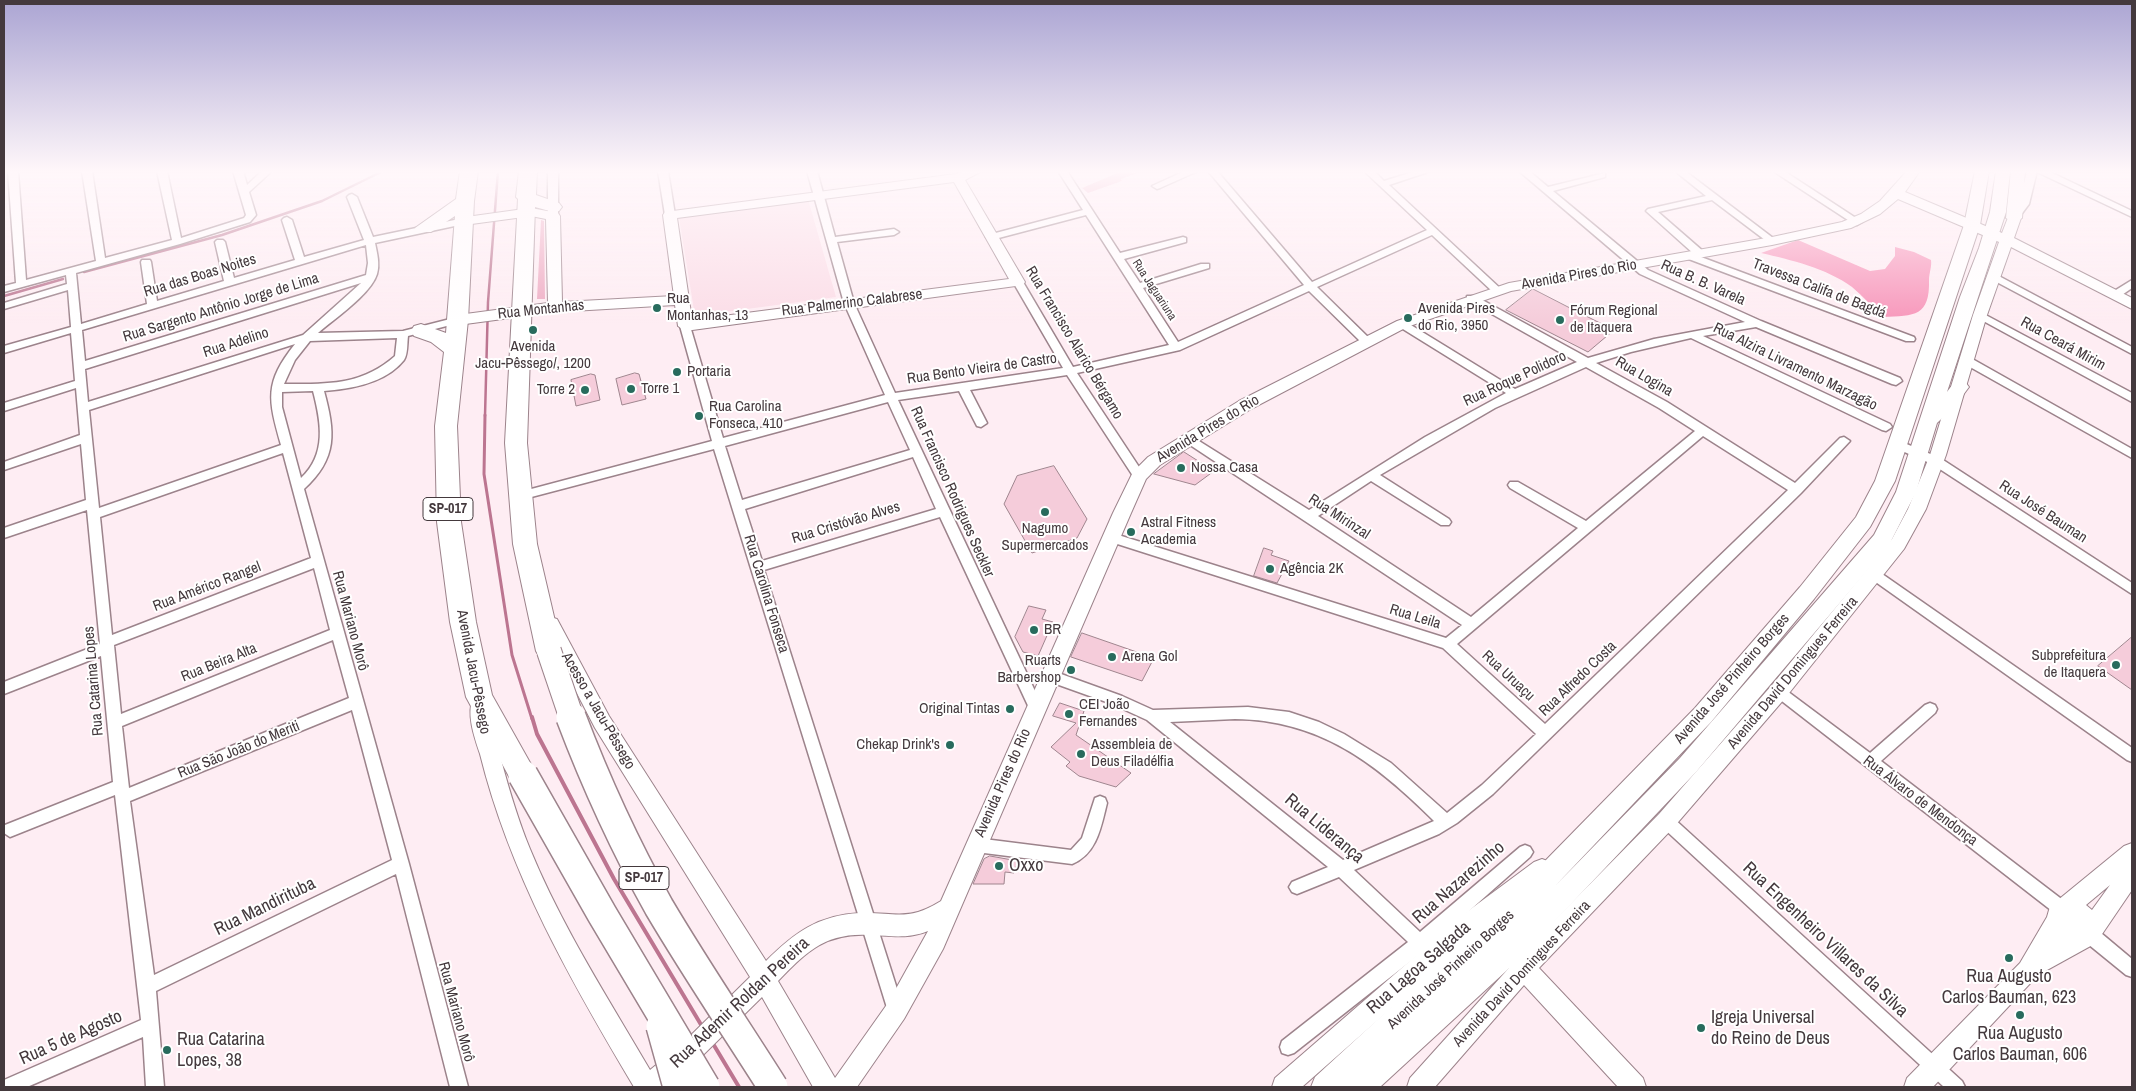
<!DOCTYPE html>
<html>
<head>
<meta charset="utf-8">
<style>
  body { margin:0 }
  #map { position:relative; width:2136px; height:1091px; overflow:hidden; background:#feedf3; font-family:"Archivo Narrow",sans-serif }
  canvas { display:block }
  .frame { position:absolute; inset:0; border:5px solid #44393d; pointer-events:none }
</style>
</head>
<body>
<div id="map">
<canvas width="2136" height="1091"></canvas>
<div class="frame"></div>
</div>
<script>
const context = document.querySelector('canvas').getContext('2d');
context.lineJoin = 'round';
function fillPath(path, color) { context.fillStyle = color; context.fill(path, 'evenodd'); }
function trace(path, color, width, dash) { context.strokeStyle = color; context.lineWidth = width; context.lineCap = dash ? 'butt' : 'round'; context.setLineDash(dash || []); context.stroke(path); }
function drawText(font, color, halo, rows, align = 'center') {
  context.font = font + ' "Archivo Narrow",sans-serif'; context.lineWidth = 4; context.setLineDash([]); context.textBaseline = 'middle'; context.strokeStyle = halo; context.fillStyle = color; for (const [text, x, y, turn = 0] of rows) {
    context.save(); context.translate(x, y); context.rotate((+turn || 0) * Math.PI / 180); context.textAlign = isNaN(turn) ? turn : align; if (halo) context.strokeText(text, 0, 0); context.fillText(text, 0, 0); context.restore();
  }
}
fillPath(new Path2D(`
  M808,199L836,297L695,316L679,218Z`), '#fbdde7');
fillPath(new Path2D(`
  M1122,171L1137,173L1121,179L1122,181L1088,193L1082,188Z
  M541,220L544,221L545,299H537Z`), '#eeacc3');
fillPath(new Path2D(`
  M1798,240L1870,271L1885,269L1895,256V247L1914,252L1931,260C1932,267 1929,273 1929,280C1930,316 1915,316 1883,317C1873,308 1863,296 1852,287C1826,268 1791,260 1761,253Z`), '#f796ba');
trace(new Path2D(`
  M84,272L222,235L322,201L383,171
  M4,296L63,279
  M485,416L488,302L498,171`), '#bc7590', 2.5);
trace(new Path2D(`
  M485,415L484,474L512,655L532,719`), '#bc7590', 3);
trace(new Path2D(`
  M532,717L537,734L614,879L703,1028
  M712,1042L739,1087`), '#bc7590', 4);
const building = new Path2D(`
  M1533,289L1568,307L1614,330L1588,352L1506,310Z
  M635,373L639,374L646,399L622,405L616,379Z
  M591,374L595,375L600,400L576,406L571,380Z
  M1184,452L1214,471L1195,485L1154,474Z
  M1054,466L1087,519L1077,538L1032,553L1004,504L1017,476Z
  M1264,548L1273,551L1271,555L1289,561L1277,583L1254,576Z
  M1029,606L1046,610L1042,619L1053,622L1038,656L1023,652L1015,637Z
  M1082,633L1154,658L1142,681L1071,657Z
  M2132,637V690L2098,666Z
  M1060,703L1084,711L1076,735L1131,773L1116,787L1079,776L1066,766L1070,762L1051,747L1076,723L1053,716Z
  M990,856L1018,861L1014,873L1005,872L1004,884H973L984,859Z`);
fillPath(building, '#f5ccda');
trace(building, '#9f858e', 1);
const street = new Path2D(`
  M8,171H18L26,280L96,261L82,171H92L105,258L172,240L157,171H167L181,238L244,218L246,215L233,171H243L247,185L262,171H272L249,192L256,215L250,222L180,244L76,273L81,324L147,304L141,262L142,260H150L151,262L157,301L224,281L215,242L217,240H223L225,242L234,278L295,260L282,220L284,218L287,217L292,220L304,257L364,240L347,197L349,195L352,194L357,197L373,237L464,218L469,221L464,224L375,243C377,253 380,264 377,274C371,294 334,319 318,333L403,331L458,317L463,320L462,322L408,336C407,343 408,354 404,360C386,383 351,389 324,391C335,432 338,458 304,489L409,864L468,1087H450L396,874L156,991L164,1087H146L143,1037L27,1087H4V1080L141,1020L115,795L10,837L4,833L5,825L113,782L101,656L4,694V682L100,644L87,510L4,538V528L86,500L81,444L4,470V462L80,435L76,388L4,411V403L75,381L71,333L4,353V346L71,327L68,290L4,309V303L67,284L66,275L4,292V286L16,283ZM366,245L368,263L366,275L85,361L82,330ZM361,283L303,335L88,402L85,369ZM397,338L395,356C361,386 326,384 284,384L295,360L310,341ZM295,344C264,383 268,399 281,445L99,508L89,410ZM313,391C321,422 327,454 301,478L282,407V392ZM283,453L311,558L112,635L100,517ZM314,568L330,630L121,714L114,645ZM333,640L349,698L129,788L122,726ZM352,710L392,860L154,975L130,801Z
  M548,171H558V216L553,219L548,216Z
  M658,171H668L675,215L673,217H667L665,215Z
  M807,171H817L835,237L894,229L899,232L894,235L837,242L854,303L895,393L1063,368L1013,282L1018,279L1023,282L1073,367L1169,345L1086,215L991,240L986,237L988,235L1083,210L1058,171H1067L1120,253L1183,237L1186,238V242L1124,259L1140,283L1201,264H1209V268L1143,288L1178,342L1304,285L1208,171H1217L1312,282L1427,230L1364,171H1374L1384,181L1416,171H1431L1389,185L1502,290L1497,293L1493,292L1432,235L1317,287L1370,339L1371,341L1370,343H1362L1309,291L1180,350L1077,373L1143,473L1145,476L1143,479H1135L1067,375L970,390L987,423L981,427L977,426L959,391L898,400L1043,708L1041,712L1036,714L1031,712L940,517L764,570L904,1011L902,1017L896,1019L890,1017L888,1011L714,449L520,500L514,496L520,492L712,441L680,326L681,324H689L690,326L723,438L885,395L844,303ZM888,402L910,450L742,500L725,446ZM913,457L936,509L762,561L745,509Z
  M1185,171H1198L1160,188L1157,189L1152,186Z
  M1519,171H1529L1548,187L1605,173V177L1553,191L1648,270L1761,321L1900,378L1902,381L1896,385L1892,384L1756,327L1703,336L1890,424L1892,427L1886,431L1882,430L1691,338L1631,352L1596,363L1667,402L1795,483L1840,438L1844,437L1850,441L1801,493L1493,794L1457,823L1439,834L1354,870L1420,932L1520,847L1525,845L1530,847L1533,852L1530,857L1426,949L1294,1053L1288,1055L1282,1053L1280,1047L1282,1041L1408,942L1339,877L1297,894L1292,892L1289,887L1292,882L1328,867L1147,720L1112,704L1045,680L1043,676L1045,672L1050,670L1122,696L1153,710L1248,707L1289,712L1319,722L1344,734L1391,763L1447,813L1482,785L1536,734L1443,648L1108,541L1106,538L1112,533L1446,638L1462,625L1181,439L1187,435L1191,436L1309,510L1425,437L1506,393L1398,326V322H1406L1515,389L1577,362L1467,300V296H1475L1588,358L1654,339L1745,322L1640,274ZM1586,367L1659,408L1695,431L1586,521L1518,482H1510L1508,485L1510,488L1578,528L1471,617L1318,516L1371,481L1441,525H1449L1451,522L1449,519L1380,475L1495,408ZM1703,436L1788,490L1545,724L1457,644ZM1235,719C1320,720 1376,763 1434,821L1343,860L1170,722Z
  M1675,171H1685L1777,241L1775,243H1769L1712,200L1658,212L1704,252L1705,254L1701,257L1914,337L1915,339L1914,341H1906L1686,258V254H1694L1646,211L1648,209L1706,196Z
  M1773,171H1784L1862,222L1857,225L1854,224Z
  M2027,171H2037L2029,204L2017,220H2011L2009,218L2019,204Z
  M2048,171L2132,211V217L2037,172Z
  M1995,274L2132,347V354L1991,279V275Z
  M2132,280V288L2119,297H2111V293Z
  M1980,312L2132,393V402L1976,317L1975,315Z
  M1967,356L2132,449V458L1963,363L1962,360Z
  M1897,440L1940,458L2132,583V594L1932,464L1893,447L1891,444Z
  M1875,569L2132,748V762L2127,760L1870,578L1869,574L1870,570Z
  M1779,685L1870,753L1925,705L1930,703L1935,705L1937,709L1935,713L1881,761L2068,904L2070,909L2068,914L2062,917L2056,914L1774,695L1772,691L1774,687Z
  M1100,796L1105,798L1107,803C1101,827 1097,854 1072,864L976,852L971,850L968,845L971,840L976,838L1071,850L1082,838L1095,798Z
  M1666,814L1671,816L1962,1081L1965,1087H1944L1661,826L1659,821L1661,816Z
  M2089,926L2095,928L2132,959V977L2126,975L2083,940L2081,934L2083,928Z`);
const secondary = new Path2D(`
  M964,171H982L965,180L1025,282L1023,285L685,331L678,326L675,305L555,312L458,325L451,320L458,315L548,303L546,219L531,216L464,225L459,224L457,221L459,218L531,208L558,213L560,216L562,302L674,296L663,215L665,212L956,174ZM954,182L1009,279L692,320L677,218Z
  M1907,171H1920L1905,192L2002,233L2009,215H2019L2021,218L2014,238L2132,298V309L2011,247L1987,315L1946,455L1926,509L1904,549L1786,697L1673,828L1539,968L1643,1078L1646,1087H1618L1524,985L1435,1087H1407L1410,1078L1509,968L1506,961L1509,953L1517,950L1523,952L1659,814L1772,685L1892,539L1908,509L1930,455L1973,315L1999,242L1898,199L1880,214L1851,228L1772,245L1511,291L1407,327L1251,409L1160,465L1146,479L1131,513L943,949L904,1019L857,1087H813L762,997L700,1058L667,1087H634C571,981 510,875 480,754C475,739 466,714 473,699L480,697L487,699C493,712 493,729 497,744C506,779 516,815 530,849C562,927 608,998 650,1070L684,1042L750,977L595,728L541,624L543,619L550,617L557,619L609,716L766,961C794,933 818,915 860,913C896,912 907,922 941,901L1113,513L1133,472L1148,457L1239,401L1397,321L1509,283L1772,237L1842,222L1861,214L1880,201ZM928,931L888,1003L835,1078L778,981C807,951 826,932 871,935C892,936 908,939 928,931Z
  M2132,843V890L2096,943L2038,975L1933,1087H1904L1907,1078L2020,963L2047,917L2051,903L2058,900L2124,846ZM2110,885L2092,910L2086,905Z
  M1542,859L1550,862L1553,869L1550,876L1480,930L1302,1087H1272L1275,1078L1464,914L1534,862Z`);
const primary = new Path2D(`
  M1975,171H1989L1980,225L1895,481L1870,527L1814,599L1711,722L1555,886L1680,758L1874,535L1896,492L1960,297L1979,248L1990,212L1996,171H2010L2006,212L1947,392C1953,384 1956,380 1966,383L1969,387L1954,407L1937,423L1916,492L1889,545L1696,772L1517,961L1380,1087H1311L1315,1077L1497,910L1695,708L1800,587L1856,517L1875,481L1964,225Z
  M2011,171H2025L2022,218L2014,223L2006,218Z`);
const highway = new Path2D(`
  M460,171H478L474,201L468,320L457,426L461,522L476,622L492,695L537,775L533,784L523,787L513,784L466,697L450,622L437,522L435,426L444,352L431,342L414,336L411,331L414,326L421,324L446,333L455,216L431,232H417L415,228L456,199Z
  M519,171H537L536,195L559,203L562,207L559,211L553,212L535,207L527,443L537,544L562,651L558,658L549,662L540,658L536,651L513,544L505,443L518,199L516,197Z`);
trace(street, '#9c838b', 3);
trace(secondary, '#9c838b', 2);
trace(primary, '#9c838b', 2);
trace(highway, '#9c838b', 2);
fillPath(street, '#fff');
fillPath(secondary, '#fff');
fillPath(primary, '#fff');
fillPath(highway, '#fff');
const highwayBridgeFar1 = new Path2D(`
  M549,651L572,719`);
const highwayBridge = new Path2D(`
  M571,717C596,783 625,846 659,907C695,968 735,1027 773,1087
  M523,775L602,914L705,1087
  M661,1026L678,1087`);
trace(highwayBridgeFar1, '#9c838b', 26, []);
trace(highwayBridge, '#9c838b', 32, []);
trace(highwayBridgeFar1, '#fff', 24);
trace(highwayBridge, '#fff', 29);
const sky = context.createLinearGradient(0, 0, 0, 324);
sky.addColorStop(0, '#aba5d3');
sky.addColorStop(0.53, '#fff7fa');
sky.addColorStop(1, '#fff7fa00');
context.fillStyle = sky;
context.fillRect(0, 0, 2136, 324);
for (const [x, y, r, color] of [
  [657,308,5,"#286b5d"],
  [1408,318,5,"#286b5d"],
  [1560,320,5,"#286b5d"],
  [533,330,5,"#286b5d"],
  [677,372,5,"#286b5d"],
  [631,389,5,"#286b5d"],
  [585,390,5,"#286b5d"],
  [699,416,5,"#286b5d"],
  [1181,468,5,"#286b5d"],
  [1045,512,5,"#286b5d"],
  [1131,532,5,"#286b5d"],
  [1270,569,5,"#286b5d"],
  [1034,630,5,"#286b5d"],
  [1112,657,5,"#286b5d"],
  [2116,665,5,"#286b5d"],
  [1071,670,5,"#286b5d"],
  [1010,709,5,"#286b5d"],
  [1069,714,5,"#286b5d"],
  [950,745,5,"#286b5d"],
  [1081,754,5,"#286b5d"],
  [999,866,5,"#286b5d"],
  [2009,958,5,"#286b5d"],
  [2020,1015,5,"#286b5d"],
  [1701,1028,5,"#286b5d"],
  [167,1050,5,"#286b5d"]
]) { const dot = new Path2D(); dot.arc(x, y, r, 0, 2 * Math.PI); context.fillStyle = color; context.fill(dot); trace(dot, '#fff', 2); }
drawText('12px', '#44393d', '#fff', [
  ["Rua Jaguariuna",1154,290,57]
]);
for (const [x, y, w] of [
  [448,509,50],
  [644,878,50]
]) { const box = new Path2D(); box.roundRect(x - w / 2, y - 11.5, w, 23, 4); context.fillStyle = '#fff'; context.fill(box); trace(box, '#44393d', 1); }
drawText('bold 14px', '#44393d', null, [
  ["SP-017",448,509],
  ["SP-017",644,878]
]);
drawText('15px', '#44393d', '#fff', [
  ["Avenida Pires do Rio",1579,275,-10],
  ["Rua das Boas Noites",200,276,-17],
  ["Rua B. B. Varela",1703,283,24],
  ["Travessa Califa de Bagdá",1819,289,21],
  ["Rua Palmerino Calabrese",852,303,-7],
  ["Rua Sargento Antônio Jorge de Lima",221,308,-17],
  ["Rua Montanhas",541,310,-6],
  ["Rua Adelino",236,343,-18],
  ["Rua Francisco Alarico Bérgamo",1074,343,59],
  ["Rua Ceará Mirim",2063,344,29],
  ["Rua Alzira Livramento Marzagão",1795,367,26],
  ["Rua Bento Vieira de Castro",982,369,-8],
  ["Rua Logina",1644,377,30],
  ["Rua Roque Polidoro",1515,379,-25],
  ["Avenida Pires do Rio",1208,429,-31],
  ["Rua Francisco Rodrigues Seckler",952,492,66],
  ["Rua José Bauman",2043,512,33],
  ["Rua Mirinzal",1339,517,33],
  ["Rua Cristóvão Alves",846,523,-17],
  ["Rua Américo Rangel",207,587,-21],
  ["Rua Carolina Fonseca",766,594,73],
  ["Rua Leila",1415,617,17],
  ["Rua Mariano Morô",350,621,75],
  ["Rua Beira Alta",219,663,-22],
  ["Avenida Jacu-Pêssego",473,672,79],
  ["Avenida David Domingues Ferreira",1793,673,-50],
  ["Rua Uruaçu",1508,676,43],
  ["Rua Alfredo Costa",1578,679,-44],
  ["Avenida José Pinheiro Borges",1732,679,-49],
  ["Rua Catarina Lopes",94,681,-95],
  ["Acesso a Jacu-Pêssego",598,711,60],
  ["Rua São João do Meriti",239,750,-22],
  ["Avenida Pires do Rio",1003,783,-66],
  ["Rua Álvaro de Mendonça",1920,801,37],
  ["Avenida José Pinheiro Borges",1451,970,-43],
  ["Avenida David Domingues Ferreira",1522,974,-47],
  ["Rua Mariano Morô",456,1012,75]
]);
drawText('15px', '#44393d', '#fff', [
  ["Rua",667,299],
  ["Montanhas, 13",667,316],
  ["Avenida Pires",1418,309],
  ["do Rio, 3950",1418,326],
  ["Fórum Regional",1570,311],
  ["de Itaquera",1570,328],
  ["Avenida",533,347,"center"],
  ["Jacu-Pêssego/, 1200",533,364,"center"],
  ["Portaria",687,372],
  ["Torre 1",641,389],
  ["Torre 2",575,390,"right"],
  ["Rua Carolina",709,407],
  ["Fonseca, 410",709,424],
  ["Nossa Casa",1191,468],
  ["Astral Fitness",1141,523],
  ["Academia",1141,540],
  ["Nagumo",1045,529,"center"],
  ["Supermercados",1045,546,"center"],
  ["Agência 2K",1280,569],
  ["BR",1044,630],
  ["Subprefeitura",2106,656,"right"],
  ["de Itaquera",2106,673,"right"],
  ["Arena Gol",1122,657],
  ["Ruarts",1061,661,"right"],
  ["Barbershop",1061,678,"right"],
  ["CEI João",1079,705],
  ["Fernandes",1079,722],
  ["Original Tintas",1000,709,"right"],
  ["Chekap Drink's",940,745,"right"],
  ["Assembleia de",1091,745],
  ["Deus Filadélfia",1091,762]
], 'left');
drawText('18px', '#44393d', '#fff', [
  ["Rua Liderança",1324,829,40],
  ["Rua Nazarezinho",1459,883,-41],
  ["Rua Mandirituba",265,907,-26],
  ["Rua Engenheiro Villares da Silva",1825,940,43],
  ["Rua Lagoa Salgada",1419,968,-41],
  ["Rua Ademir Roldan Pereira",740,1003,-43],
  ["Rua 5 de Agosto",71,1038,-24]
]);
drawText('18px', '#44393d', '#fff', [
  ["Oxxo",1009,866],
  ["Rua Augusto",2009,977,"center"],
  ["Carlos Bauman, 623",2009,998,"center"],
  ["Igreja Universal",1711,1018],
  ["do Reino de Deus",1711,1039],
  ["Rua Augusto",2020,1034,"center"],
  ["Carlos Bauman, 606",2020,1055,"center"],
  ["Rua Catarina",177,1040],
  ["Lopes, 38",177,1061]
], 'left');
</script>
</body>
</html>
